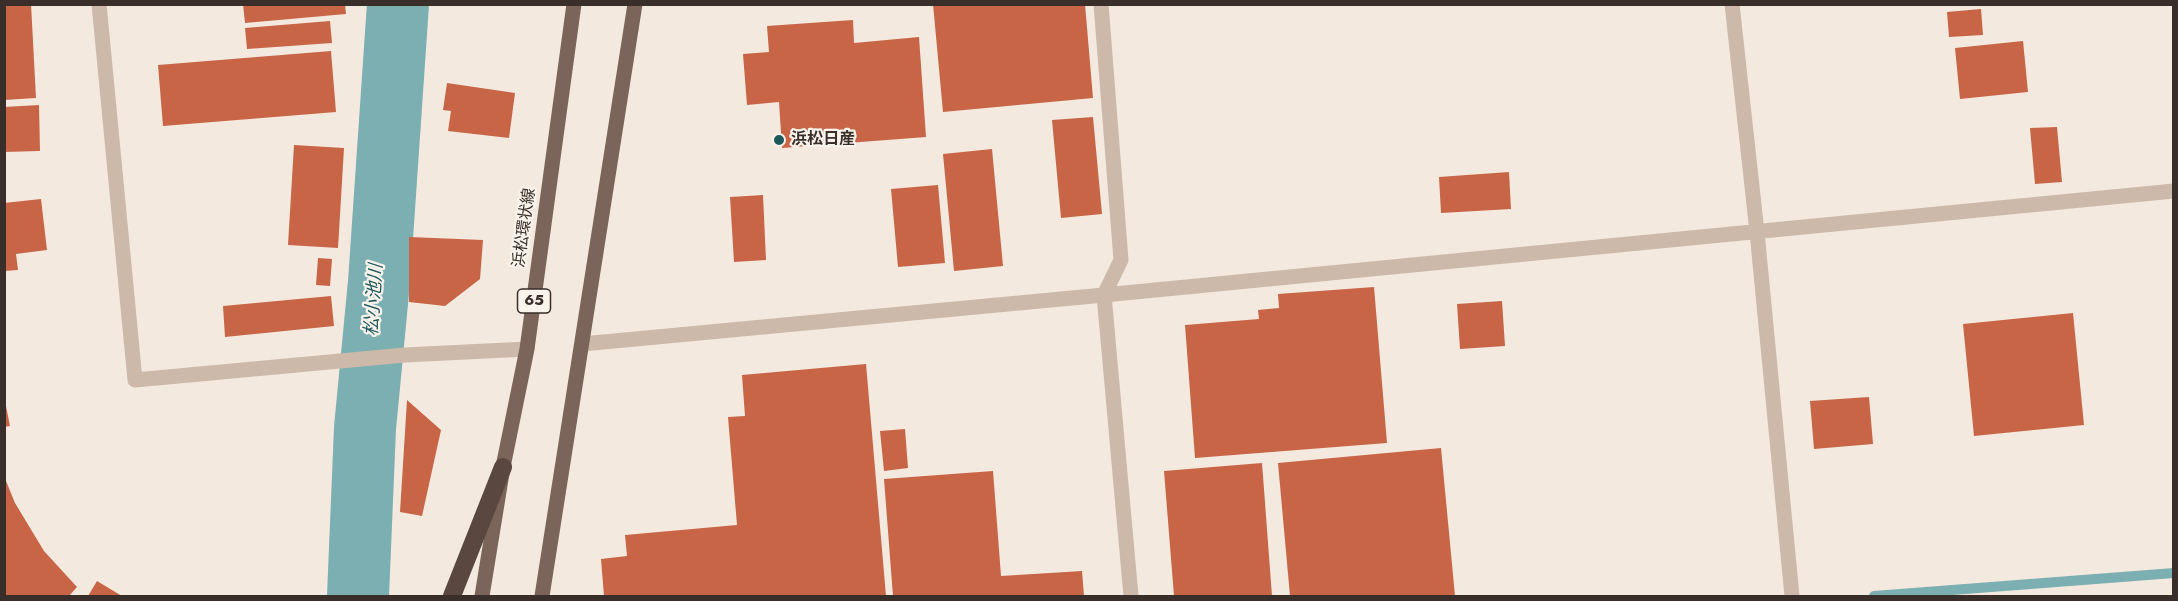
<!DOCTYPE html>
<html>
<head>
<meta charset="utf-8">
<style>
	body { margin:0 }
	#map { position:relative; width:2178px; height:601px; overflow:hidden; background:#f3e9de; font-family:Jost,sans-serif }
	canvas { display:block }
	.frame { position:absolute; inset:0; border:6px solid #392e29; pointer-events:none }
</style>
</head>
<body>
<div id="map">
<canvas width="2178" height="601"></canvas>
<div class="frame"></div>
</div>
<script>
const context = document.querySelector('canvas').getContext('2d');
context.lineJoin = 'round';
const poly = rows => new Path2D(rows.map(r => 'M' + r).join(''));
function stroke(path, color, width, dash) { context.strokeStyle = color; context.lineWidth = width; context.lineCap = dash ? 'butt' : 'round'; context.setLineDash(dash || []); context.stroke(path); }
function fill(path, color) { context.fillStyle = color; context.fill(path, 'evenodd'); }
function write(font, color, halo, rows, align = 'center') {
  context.font = font + ' Jost,"Noto Sans JP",sans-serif'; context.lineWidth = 4.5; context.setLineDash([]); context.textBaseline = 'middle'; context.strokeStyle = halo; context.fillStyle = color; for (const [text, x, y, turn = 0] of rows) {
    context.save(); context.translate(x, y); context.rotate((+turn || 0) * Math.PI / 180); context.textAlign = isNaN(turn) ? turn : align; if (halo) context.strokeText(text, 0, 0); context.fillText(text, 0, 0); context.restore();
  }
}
const stream = poly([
	[1874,596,2174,573]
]);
const river = poly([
	[358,596,365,428,379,282,398,4]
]);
const building = poly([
	[4,4,31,4,36,98,4,100],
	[243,4,345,4,346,14,245,23],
	[933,4,1085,4,1093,98,943,112],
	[1981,9,1983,35,1949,37,1947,12],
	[853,20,854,43,919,37,926,137,782,148,779,102,747,105,743,54,769,52,767,26],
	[330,21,332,43,247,49,245,28],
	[2023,41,2028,92,1960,99,1955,48],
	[331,51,336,112,163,126,158,65],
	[447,83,515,93,509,138,448,131,451,111,443,110],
	[39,105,40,151,4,152,4,107],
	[1093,117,1102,214,1061,218,1052,120],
	[2057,127,2062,182,2035,184,2030,128],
	[294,145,344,148,338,248,288,245],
	[992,149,1003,266,954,271,943,154],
	[1509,172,1511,209,1441,213,1439,177],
	[938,185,945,263,898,267,891,189],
	[763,195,766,260,734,262,730,197],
	[41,199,47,250,16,254,18,270,4,271,4,203],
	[409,237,483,240,480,279,445,306,409,302],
	[318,258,332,259,330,286,316,285],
	[1374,287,1387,443,1195,458,1185,325,1259,319,1258,310,1279,308,1278,294],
	[331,296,334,326,225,337,223,306],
	[1502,301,1505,346,1460,349,1457,304],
	[2073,313,2084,425,1974,436,1963,324],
	[866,364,886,596,604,596,601,559,627,556,625,535,737,525,728,417,745,416,742,375],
	[4,396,10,426,4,427],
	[1869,397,1873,444,1814,449,1810,401],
	[407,400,441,430,422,516,400,512],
	[905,429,908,468,884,471,880,431],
	[1441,448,1455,596,1290,596,1278,463],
	[1262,463,1272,596,1174,596,1164,471],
	[993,471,1001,576,1082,571,1084,596,893,596,884,479],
	[4,476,15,503,44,551,77,587,69,596,4,596],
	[97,581,122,596,88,596]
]);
const minor = poly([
	[1101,4,1121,260,1104,295,1131,596],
	[1732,4,1757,232,1792,596],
	[582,344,1104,295,2174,191]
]);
const tertiary = poly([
	[99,4,135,380,405,355,527,349]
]);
const primary = poly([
	[482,596,503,467,527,349,574,4],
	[542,596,635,4]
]);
const motorway = poly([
	[452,596,503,467]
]);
const markers = [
	[779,140,6,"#1d585b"]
];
const shields = [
	[534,301,33]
];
const shieldNames = [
	["65",534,301]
];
const poiNames = [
	["浜松日産",791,140]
];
const streetNames = [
	["浜松環状線",525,228,-82]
];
const waterNames = [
	["松小池川",375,300,-86]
];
stroke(stream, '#7cafb1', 10);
stroke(river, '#7cafb1', 62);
fill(building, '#c86547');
stroke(minor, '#ccb9a9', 15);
stroke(tertiary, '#ccb9a9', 15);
stroke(primary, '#7b655a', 15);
stroke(motorway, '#5a4840', 18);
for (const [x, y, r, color] of markers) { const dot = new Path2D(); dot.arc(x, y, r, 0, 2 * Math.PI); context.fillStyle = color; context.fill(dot); stroke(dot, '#faf3eb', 2); }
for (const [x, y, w] of shields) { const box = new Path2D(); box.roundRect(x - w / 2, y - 12, w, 24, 4.5); context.fillStyle = '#faf3eb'; context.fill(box); stroke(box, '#392e29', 1.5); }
write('bold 15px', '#392e29', null, shieldNames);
write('bold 16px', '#392e29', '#faf3eb', poiNames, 'left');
write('16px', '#392e29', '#faf3eb', streetNames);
write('italic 18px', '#1d585b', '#faf3eb', waterNames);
</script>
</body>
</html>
